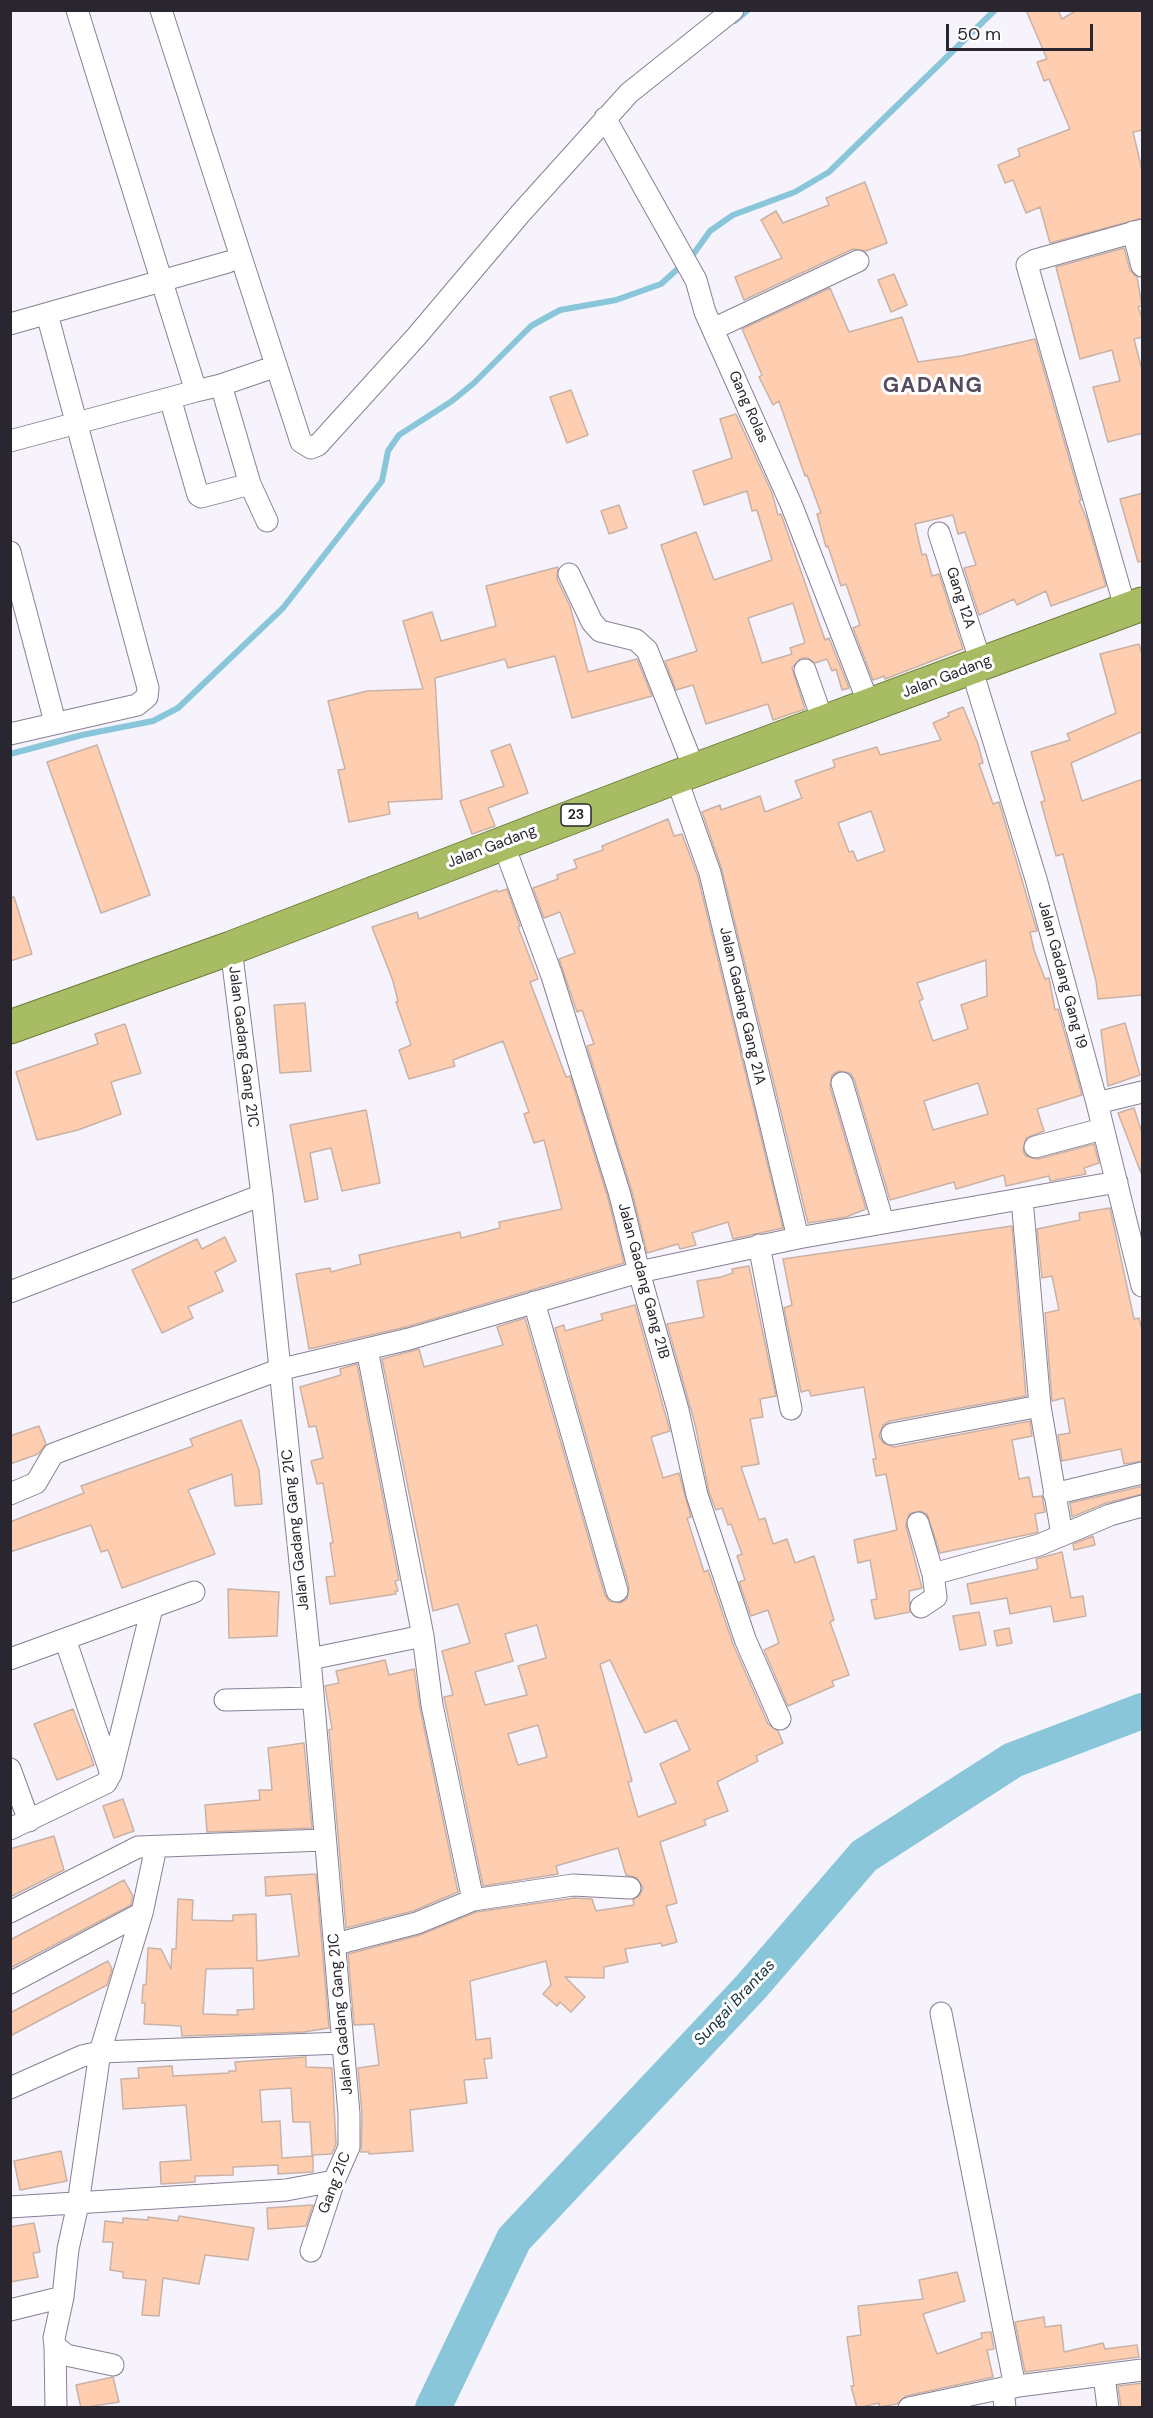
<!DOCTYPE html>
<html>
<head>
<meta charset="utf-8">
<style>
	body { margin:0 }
	#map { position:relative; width:1153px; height:2418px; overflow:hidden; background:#f6f3fd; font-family:"DM Sans",sans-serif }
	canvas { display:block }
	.frame { position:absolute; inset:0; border:12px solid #29262f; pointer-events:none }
	.scale { position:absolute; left:946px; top:24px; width:147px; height:27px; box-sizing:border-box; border:3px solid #29262f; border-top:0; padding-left:8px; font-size:18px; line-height:21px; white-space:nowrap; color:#29262f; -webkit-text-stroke:4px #fff; paint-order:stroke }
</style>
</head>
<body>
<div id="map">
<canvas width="1153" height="2418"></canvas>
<div class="frame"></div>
<div class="scale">50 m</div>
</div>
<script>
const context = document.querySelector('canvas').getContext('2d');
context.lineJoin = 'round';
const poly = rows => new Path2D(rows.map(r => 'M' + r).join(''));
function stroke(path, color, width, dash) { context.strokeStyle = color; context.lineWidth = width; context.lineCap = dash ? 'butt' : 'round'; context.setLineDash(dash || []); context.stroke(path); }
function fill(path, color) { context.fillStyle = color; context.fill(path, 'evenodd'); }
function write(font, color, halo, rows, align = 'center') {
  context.font = font + ' "DM Sans",sans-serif'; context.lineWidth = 6; context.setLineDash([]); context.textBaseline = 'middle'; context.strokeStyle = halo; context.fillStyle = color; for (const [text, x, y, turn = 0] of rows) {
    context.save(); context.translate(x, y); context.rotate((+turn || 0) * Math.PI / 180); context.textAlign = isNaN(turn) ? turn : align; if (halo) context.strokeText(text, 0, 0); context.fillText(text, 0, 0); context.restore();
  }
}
const stream = poly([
	[735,21,748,10],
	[10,754,82,735,153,721,178,708,283,608,382,481,388,451,399,435,452,401,474,383,531,326,560,310,616,300,661,284,692,256,710,231,733,215,795,192,829,172,995,10]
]);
const river = poly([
	[433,2408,514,2239,750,1988,864,1856,1013,1760,1142,1711]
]);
const building = poly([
	[1026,10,1058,10,1062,19,1077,10,1143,10,1143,130,1133,132,1143,174,1143,218,1050,243,1040,207,1026,213,1013,180,1005,183,998,165,1020,156,1018,149,1070,129,1049,79,1044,81,1037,62,1047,59,1026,10],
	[865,182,887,243,866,251,853,249,744,300,735,277,782,258,761,220,776,211,783,223,829,205,826,198,865,182],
	[1124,248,1130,270,1137,277,1142,306,1138,307,1143,320,1143,337,1134,339,1143,374,1143,433,1108,442,1093,387,1120,381,1112,350,1080,359,1056,267,1124,248],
	[894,274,907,305,891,312,878,280,894,274],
	[830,288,849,332,902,317,918,362,961,356,1035,339,1081,500,1079,501,1086,517,1106,586,1051,606,1046,591,1017,605,1014,599,979,615,964,568,976,565,965,532,958,534,953,515,915,524,922,555,926,554,932,576,939,574,963,649,885,679,884,676,873,680,853,628,860,625,846,584,841,586,828,546,826,547,817,514,821,513,807,475,805,476,779,401,773,405,759,377,762,375,742,329,830,288],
	[571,390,588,435,567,443,550,397,571,390],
	[736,414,772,493,778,515,781,514,825,640,829,638,849,688,842,690,836,669,832,671,827,659,815,663,808,658,801,658,792,668,805,709,773,720,768,704,706,724,693,685,676,690,665,661,697,651,661,545,696,532,714,580,772,560,757,510,752,511,747,491,704,505,693,471,732,458,720,419,736,414],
	[793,603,805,643,790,648,792,654,762,663,748,618,793,603],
	[1143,493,1143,561,1138,562,1120,499,1143,493],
	[619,505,627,528,609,534,601,511,619,505],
	[558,567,557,579,570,606,588,672,637,659,652,696,572,718,555,656,508,668,505,659,435,678,442,799,388,802,390,814,349,822,338,770,345,769,328,701,367,691,423,689,403,621,432,612,441,641,496,626,486,586,558,567],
	[1139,644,1143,657,1143,731,1071,763,1082,801,1143,779,1143,995,1098,999,1096,981,1063,854,1056,856,1041,802,1045,801,1031,752,1070,740,1067,734,1116,713,1100,654,1139,644],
	[963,707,978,744,983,763,979,764,993,804,999,802,1037,931,1030,932,1034,950,1045,979,1049,978,1055,1010,1058,1009,1082,1095,1037,1109,1044,1131,1026,1138,1023,1151,1026,1156,1038,1159,1094,1144,1099,1163,1084,1168,1086,1174,1050,1181,1049,1176,1006,1186,1004,1175,956,1189,954,1182,890,1200,854,1079,850,1073,839,1071,832,1075,830,1087,866,1209,846,1217,808,1223,722,870,702,812,720,805,721,810,760,796,765,812,802,798,795,781,835,767,833,760,877,747,880,755,941,740,933,723,949,716,948,713,963,707],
	[871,811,885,851,857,861,853,851,849,852,838,823,871,811],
	[986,960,987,996,961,1005,968,1029,933,1041,919,1001,923,999,917,983,986,960],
	[978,1083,988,1114,933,1130,924,1101,978,1083],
	[510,744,528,793,488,808,495,826,472,834,460,801,504,786,491,751,510,744],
	[97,745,150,895,101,913,47,762,97,745],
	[668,819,674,836,682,834,698,877,783,1228,733,1239,728,1222,692,1233,696,1245,680,1249,678,1244,647,1253,632,1192,587,1046,594,1044,582,1010,577,1012,559,959,575,953,560,912,544,918,533,888,558,879,557,875,577,868,574,860,603,850,602,846,668,819],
	[507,889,520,926,518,927,538,979,530,982,566,1077,570,1076,608,1198,624,1263,406,1327,309,1349,296,1274,330,1268,331,1272,361,1264,359,1255,460,1232,461,1238,500,1228,499,1222,562,1209,544,1140,534,1143,524,1114,529,1112,503,1041,453,1060,455,1066,409,1079,399,1050,411,1045,396,1002,398,1001,393,981,372,927,417,912,419,919,497,890,498,892,507,889],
	[14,897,32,954,10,961,10,898,14,897],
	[305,1003,311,1071,280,1073,274,1005,305,1003],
	[1125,1023,1140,1075,1108,1086,1101,1030,1125,1023],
	[125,1024,141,1073,111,1082,121,1114,78,1130,37,1140,16,1072,98,1044,95,1034,125,1024],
	[1134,1108,1143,1136,1141,1173,1118,1113,1134,1108],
	[366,1110,380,1183,342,1191,331,1148,310,1153,318,1199,305,1202,290,1125,366,1110],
	[1110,1208,1134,1319,1139,1318,1143,1334,1143,1461,1124,1464,1121,1449,1062,1461,1058,1435,1070,1433,1064,1398,1052,1401,1045,1313,1059,1310,1052,1276,1042,1278,1037,1229,1080,1220,1079,1213,1110,1208],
	[1012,1226,1026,1396,890,1421,883,1425,879,1436,883,1443,894,1447,1030,1421,1032,1436,1012,1440,1019,1479,1029,1477,1033,1497,1042,1496,1045,1512,1035,1514,1038,1532,1035,1533,940,1553,927,1514,920,1511,909,1514,906,1526,922,1588,909,1591,910,1612,875,1619,871,1600,877,1599,870,1560,858,1563,854,1540,897,1530,886,1474,876,1476,873,1459,876,1459,864,1387,811,1396,809,1390,801,1392,784,1308,792,1305,783,1259,1012,1226],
	[225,1237,236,1261,215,1272,223,1291,188,1307,193,1318,162,1333,132,1270,197,1239,202,1249,225,1237],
	[749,1266,776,1396,760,1399,763,1417,750,1419,759,1464,741,1467,759,1520,765,1518,773,1544,787,1539,795,1563,814,1556,834,1620,830,1622,849,1675,832,1681,834,1686,788,1706,764,1650,779,1643,768,1610,751,1616,739,1582,745,1580,737,1556,742,1554,731,1524,728,1525,722,1508,716,1510,709,1492,695,1424,667,1324,704,1317,697,1281,721,1277,733,1273,732,1269,749,1266],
	[635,1305,670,1431,651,1437,663,1478,679,1473,691,1517,687,1518,704,1572,708,1570,733,1644,768,1724,778,1731,783,1743,756,1756,758,1761,717,1782,728,1811,704,1820,706,1825,660,1842,677,1903,666,1906,677,1942,662,1946,661,1943,625,1949,628,1962,604,1967,604,1978,565,1977,585,1997,571,2012,560,2002,557,2006,543,1994,551,1985,546,1961,470,1981,476,2040,490,2038,492,2058,484,2059,487,2078,464,2080,467,2103,410,2110,413,2151,369,2154,369,2152,361,2152,362,2114,358,2068,379,2065,374,2024,354,2025,348,1954,420,1935,476,1912,574,1898,592,1899,596,1911,634,1905,633,1900,640,1895,643,1888,637,1878,626,1875,618,1848,556,1866,558,1874,483,1886,444,1697,453,1695,442,1651,470,1643,458,1604,433,1611,382,1359,419,1349,424,1367,503,1345,497,1327,525,1318,605,1595,609,1601,620,1603,627,1599,629,1587,555,1328,564,1325,565,1331,603,1320,601,1314,635,1305],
	[537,1625,546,1658,518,1666,527,1695,485,1705,475,1672,513,1661,505,1634,537,1625],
	[610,1660,645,1733,676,1720,690,1750,660,1764,676,1803,638,1817,628,1782,632,1781,600,1664,610,1660],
	[538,1725,547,1757,518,1765,508,1734,538,1725],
	[357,1364,399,1580,395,1581,398,1591,395,1591,396,1594,330,1604,326,1577,335,1576,330,1543,333,1543,323,1483,317,1484,311,1461,323,1458,316,1426,309,1427,300,1387,341,1375,340,1369,357,1364],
	[241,1420,259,1470,262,1504,235,1506,232,1474,188,1490,215,1554,122,1588,108,1550,101,1552,91,1525,10,1552,10,1522,84,1493,81,1486,193,1446,190,1439,241,1420],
	[39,1426,46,1444,38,1454,10,1464,10,1436,39,1426],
	[1143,1486,1143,1494,1106,1503,1072,1517,1070,1503,1143,1486],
	[1093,1536,1095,1545,1074,1550,1073,1544,1093,1536],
	[1062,1552,1071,1598,1083,1596,1086,1616,1054,1622,1051,1606,1010,1614,1007,1598,971,1604,967,1584,1038,1569,1036,1559,1062,1552],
	[228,1589,279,1592,277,1636,229,1638,228,1589],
	[979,1612,986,1645,960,1650,953,1616,979,1612],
	[1009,1628,1012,1643,997,1646,994,1631,1009,1628],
	[385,1660,389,1675,414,1669,420,1708,458,1892,413,1911,346,1928,329,1730,332,1729,325,1686,339,1683,336,1671,385,1660],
	[73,1709,94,1765,57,1780,34,1724,73,1709],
	[304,1743,312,1828,207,1832,205,1805,260,1800,259,1790,272,1790,268,1748,304,1743],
	[123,1799,134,1831,114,1838,103,1806,123,1799],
	[54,1836,64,1870,10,1897,10,1849,54,1836],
	[316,1874,329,2028,304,2032,182,2036,181,2026,144,2024,145,2003,142,2003,143,1985,146,1985,148,1948,161,1949,171,1969,172,1949,176,1949,178,1899,193,1900,192,1920,233,1921,233,1915,256,1914,257,1961,299,1956,291,1894,266,1896,265,1877,316,1874],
	[253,1968,254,2009,237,2010,238,2015,203,2014,206,1969,253,1968],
	[124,1880,133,1896,131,1905,10,1968,10,1940,124,1880],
	[108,1961,112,1969,107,1985,10,2036,10,2013,108,1961],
	[306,2057,306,2067,332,2068,336,2144,332,2154,312,2155,310,2122,293,2122,291,2088,260,2090,262,2122,280,2121,282,2158,313,2156,313,2172,278,2174,278,2165,233,2167,233,2175,195,2176,195,2182,161,2184,160,2162,191,2160,186,2105,123,2109,121,2079,139,2078,138,2068,172,2066,173,2076,229,2073,229,2071,236,2071,235,2062,306,2057],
	[61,2151,67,2181,20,2190,14,2161,61,2151],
	[313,2205,306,2226,268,2229,267,2208,313,2205],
	[179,2216,254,2228,248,2260,205,2255,199,2284,163,2278,159,2316,142,2315,146,2280,123,2278,123,2272,110,2270,113,2242,103,2242,105,2221,123,2223,123,2218,148,2220,148,2217,178,2221,179,2216],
	[34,2223,40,2252,33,2253,38,2277,10,2282,10,2227,34,2223],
	[957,2272,965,2301,923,2314,937,2354,982,2338,981,2333,991,2332,994,2349,987,2350,993,2377,906,2396,897,2404,879,2407,879,2403,857,2408,851,2386,854,2386,847,2337,861,2335,858,2306,923,2299,919,2280,957,2272],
	[1044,2317,1045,2327,1061,2325,1064,2352,1103,2343,1105,2349,1137,2345,1139,2357,1025,2372,1015,2322,1044,2317],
	[113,2377,119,2402,81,2408,76,2385,113,2377],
	[1143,2383,1143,2408,1121,2408,1118,2386,1143,2383]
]);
const minor = poly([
	[77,10,196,391,221,385,250,484,267,521],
	[161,10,301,442,311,448,318,445,416,337,520,214,629,93,733,10],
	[605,118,696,280,705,312,791,504,870,707],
	[1133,232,1142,266],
	[10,324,228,262],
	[713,329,858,261],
	[221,385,265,370],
	[170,398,198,495,201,497,250,484],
	[10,441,196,391],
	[939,533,981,663],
	[10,552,55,722],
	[569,574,592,622,600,631,636,640,647,650,695,771],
	[1126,611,1027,265,1035,260,1142,230],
	[971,667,1036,879,1097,1103,1142,1286],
	[805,670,824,724],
	[10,734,137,705,147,697,148,688,47,314],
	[676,777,710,873,798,1238],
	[503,843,552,976,620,1195,639,1272,678,1410,697,1495,745,1639,780,1719],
	[231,948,262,1195,310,1659,349,2114,349,2147,334,2181,311,2251],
	[842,1083,883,1222],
	[1097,1103,1142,1092],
	[1035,1147,1102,1129],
	[1022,1199,1040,1406,1062,1535],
	[759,1245,791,1409],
	[10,1292,262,1195],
	[534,1302,617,1591],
	[367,1349,423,1636,432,1705,473,1900],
	[892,1434,1040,1406],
	[10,1494,36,1483,53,1454,278,1370,409,1339,639,1272,798,1238,1117,1182],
	[1054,1494,1142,1473],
	[918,1523,933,1574],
	[921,1607,936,1597,933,1574,1039,1545,1110,1515,1142,1506],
	[65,1639,111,1774],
	[10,1659,194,1592],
	[310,1659,423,1636],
	[225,1700,312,1698],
	[10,1769,29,1821],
	[10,1829,106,1783,111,1774,152,1608],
	[10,1912,138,1847,324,1840],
	[336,1944,417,1923,473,1900,573,1885,630,1888],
	[10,1983,142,1913,156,1847],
	[941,2013,1015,2387],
	[10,2088,82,2056,100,2052,142,1913],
	[10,2207,286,2190,334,2181],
	[10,2310,63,2297],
	[55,2346,56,2408],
	[113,2365,66,2355,55,2346,54,2338,63,2297,68,2249,78,2204,100,2052,343,2043],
	[1104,2375,1108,2408],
	[1003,2388,1005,2408],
	[909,2408,1003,2388,1142,2370]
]);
const trunk = poly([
	[10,1027,231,948,676,777,1142,604]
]);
const shields = [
	[576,815,30]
];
const shieldNames = [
	["23",576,815]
];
const streetNames = [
	["Gang Rolas",748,407,66],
	["Gang 12A",960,598,72],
	["Jalan Gadang",947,677,-21],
	["Jalan Gadang",492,847,-21],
	["Jalan Gadang Gang 19",1062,975,75],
	["Jalan Gadang Gang 21A",742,1006,77],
	["Jalan Gadang Gang 21C",243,1047,83],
	["Jalan Gadang Gang 21B",643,1281,75],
	["Jalan Gadang Gang 21C",296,1530,-96],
	["Jalan Gadang Gang 21C",341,2014,-95],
	["Gang 21C",335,2183,-69]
];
const waterNames = [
	["Sungai Brantas",735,2003,-47]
];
const districtNames = [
	["GADANG",933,386]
];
stroke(stream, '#89c6da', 6);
stroke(river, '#89c6da', 36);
fill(building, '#ffcdb0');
stroke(building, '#c9b2a5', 1.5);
stroke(minor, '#888095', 23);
stroke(trunk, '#6d7c37', 35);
stroke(minor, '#fff', 21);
stroke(trunk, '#a7bc63', 33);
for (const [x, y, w] of shields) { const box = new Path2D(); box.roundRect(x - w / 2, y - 11, w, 22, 4.5); context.fillStyle = '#fff'; context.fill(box); stroke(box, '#29262f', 1.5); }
write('bold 14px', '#29262f', null, shieldNames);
write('15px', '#29262f', '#fff', streetNames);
write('italic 16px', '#15333c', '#fff', waterNames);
context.letterSpacing = '1.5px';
write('bold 21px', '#534c5f', '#fff', districtNames);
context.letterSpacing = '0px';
</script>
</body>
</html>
